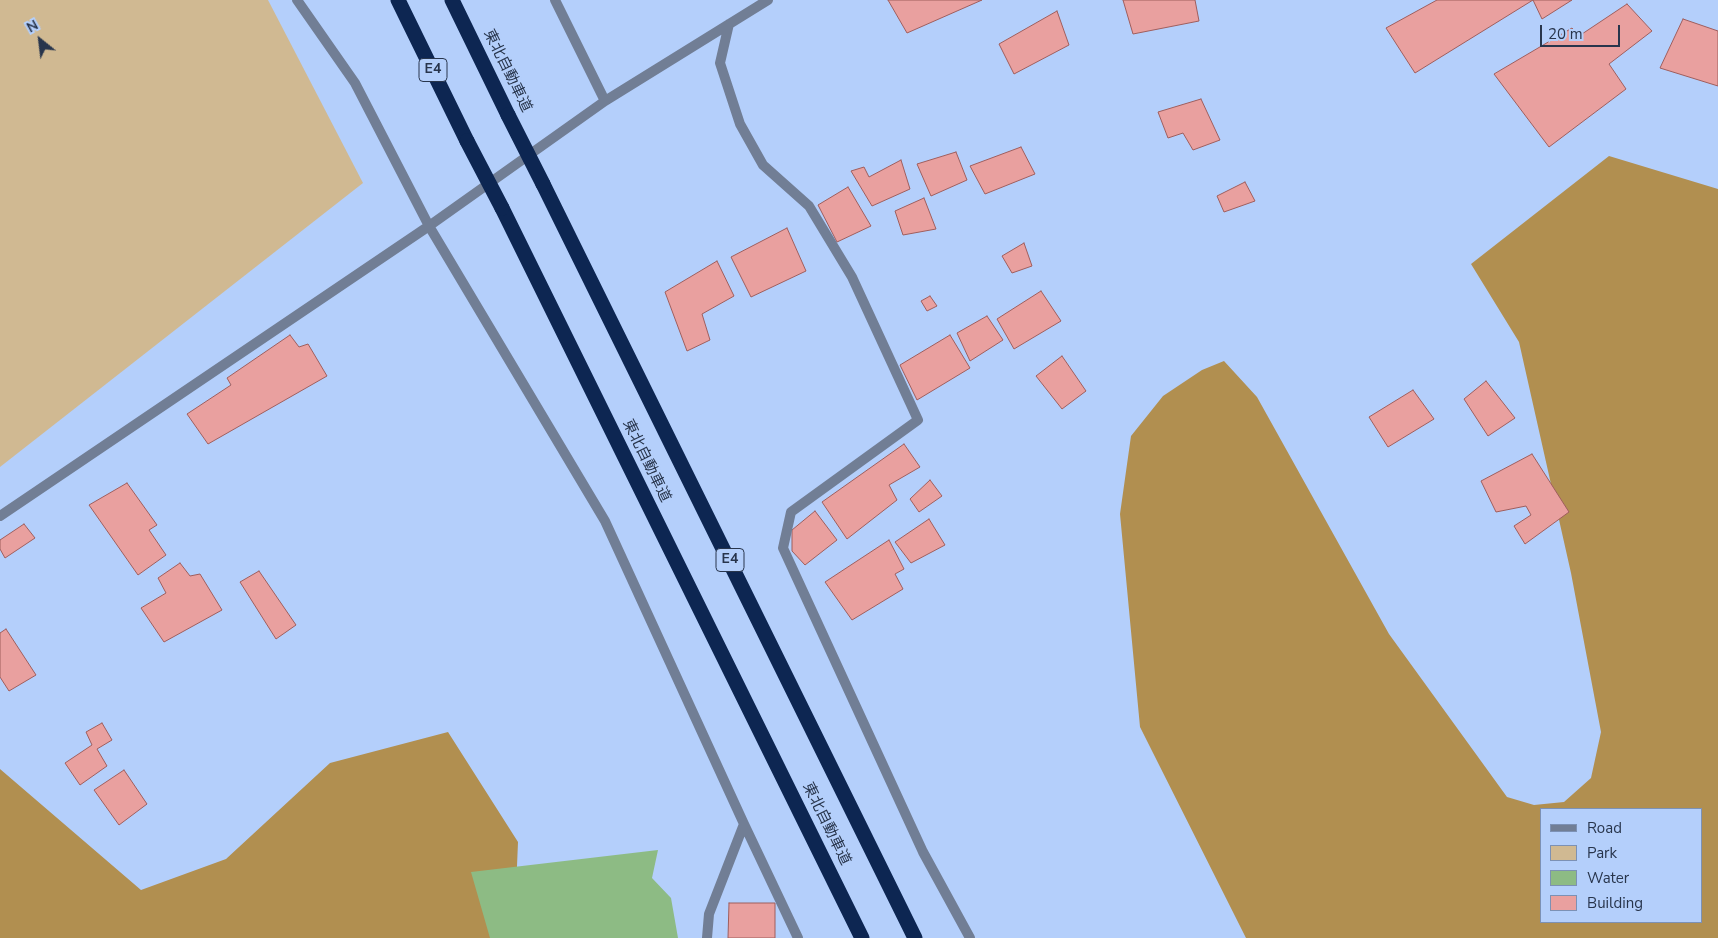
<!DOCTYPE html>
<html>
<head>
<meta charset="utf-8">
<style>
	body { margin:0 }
	#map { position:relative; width:1718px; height:938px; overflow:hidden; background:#b4cffb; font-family:"Nunito Sans",sans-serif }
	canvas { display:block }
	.legend { position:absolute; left:1540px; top:808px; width:162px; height:115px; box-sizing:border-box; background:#b4cffb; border:1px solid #7c91b5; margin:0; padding:6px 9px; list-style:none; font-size:15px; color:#28354c }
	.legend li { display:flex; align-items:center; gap:10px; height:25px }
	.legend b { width:25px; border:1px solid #7c91b5 }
	.north { position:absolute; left:15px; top:15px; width:50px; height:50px; -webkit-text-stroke:4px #b4cffb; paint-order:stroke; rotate:331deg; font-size:14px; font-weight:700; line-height:20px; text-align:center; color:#28354c }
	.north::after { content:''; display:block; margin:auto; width:18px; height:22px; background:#28354c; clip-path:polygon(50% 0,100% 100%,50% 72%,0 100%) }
	.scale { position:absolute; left:1540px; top:25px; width:80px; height:22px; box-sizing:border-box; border:2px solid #28354c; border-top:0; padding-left:6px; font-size:15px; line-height:18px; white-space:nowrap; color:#28354c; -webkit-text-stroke:4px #b4cffb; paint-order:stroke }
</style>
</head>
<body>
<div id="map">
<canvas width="1718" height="938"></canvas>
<ul class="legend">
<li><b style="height:6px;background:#717e95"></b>Road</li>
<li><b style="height:14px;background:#d0b992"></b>Park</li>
<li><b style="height:14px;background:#8dbb84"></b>Water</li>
<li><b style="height:14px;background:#e9a09f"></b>Building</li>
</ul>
<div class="north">N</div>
<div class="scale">20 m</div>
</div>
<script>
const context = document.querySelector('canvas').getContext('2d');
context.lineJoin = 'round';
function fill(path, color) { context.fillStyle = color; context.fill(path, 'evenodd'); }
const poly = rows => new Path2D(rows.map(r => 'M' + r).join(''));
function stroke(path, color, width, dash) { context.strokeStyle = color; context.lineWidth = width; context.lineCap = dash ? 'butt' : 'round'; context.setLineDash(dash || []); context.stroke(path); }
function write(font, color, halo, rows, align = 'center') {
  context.font = font + ' "Nunito Sans","Noto Sans JP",sans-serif'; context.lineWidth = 4.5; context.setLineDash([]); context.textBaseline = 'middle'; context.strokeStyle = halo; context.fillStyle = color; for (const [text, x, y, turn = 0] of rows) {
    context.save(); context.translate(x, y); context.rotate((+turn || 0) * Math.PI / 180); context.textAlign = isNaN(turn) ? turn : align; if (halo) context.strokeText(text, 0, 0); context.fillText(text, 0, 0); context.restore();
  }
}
const green = poly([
	[0,0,268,0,363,183,0,467]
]);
const forest = poly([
	[1609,156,1718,189,1718,938,1246,938,1140,727,1120,514,1131,436,1163,396,1202,370,1224,361,1257,397,1389,634,1507,797,1534,805,1564,802,1591,778,1601,732,1571,573,1519,342,1471,264],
	[1542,809,1702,809,1702,922,1542,922],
	[448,732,518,842,514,938,0,938,0,769,141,890,226,859,330,763]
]);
const water = poly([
	[658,850,652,878,671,898,678,938,490,938,471,872]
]);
const building = poly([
	[888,0,982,0,907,33,888,0],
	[1123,0,1195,0,1199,21,1133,34,1123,0],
	[1437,0,1572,0,1542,19,1533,0,1415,73,1386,28,1437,0],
	[1627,4,1652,31,1609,64,1626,89,1549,147,1494,74,1572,28,1579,36,1627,4],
	[1057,11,1069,45,1014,74,999,44,1057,11],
	[1683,19,1718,31,1718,86,1660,68,1683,19],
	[1201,99,1220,140,1193,150,1183,133,1168,138,1158,112,1201,99],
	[1021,147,1035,174,985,194,970,166,1021,147],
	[956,152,967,180,931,196,917,164,956,152],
	[901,160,910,189,872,206,851,171,864,167,869,177,901,160],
	[1245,182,1255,201,1224,212,1217,196,1245,182],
	[848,187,871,226,837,242,818,205,848,187],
	[924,198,936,229,903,235,895,211,924,198],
	[787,228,806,271,751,297,731,257,787,228],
	[1024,243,1032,266,1012,273,1002,256,1024,243],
	[717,261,734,296,702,314,710,340,687,351,665,292,717,261],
	[1041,291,1061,321,1014,349,997,319,1041,291],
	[930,296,937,306,927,311,921,301,930,296],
	[987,316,1003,340,970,361,957,333,987,316],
	[290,335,299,347,308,344,327,376,208,444,187,414,231,385,227,378,290,335],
	[950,335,970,368,917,400,900,365,950,335],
	[1062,356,1086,391,1062,409,1036,376,1062,356],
	[1486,381,1515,418,1488,436,1464,399,1486,381],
	[1413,390,1434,419,1388,447,1369,417,1413,390],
	[904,444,920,467,889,485,897,500,847,539,822,502,904,444],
	[1532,454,1569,512,1525,544,1514,526,1531,515,1526,506,1496,512,1481,481,1532,454],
	[930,480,942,496,919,512,910,499,930,480],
	[127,483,157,525,149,530,166,555,138,575,89,505,127,483],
	[815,511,837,540,805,565,792,551,792,530,815,511],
	[929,519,945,545,911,563,895,542,929,519],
	[24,524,35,538,5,558,0,549,0,540,24,524],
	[889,540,904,569,895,574,903,589,852,620,825,582,889,540],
	[180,563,190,576,200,574,222,610,164,642,141,608,166,593,158,578,180,563],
	[259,571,296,625,276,639,240,582,259,571],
	[6,629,36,675,9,691,0,677,0,633,6,629],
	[102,723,112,740,97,749,107,766,80,785,65,763,92,745,86,732,102,723],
	[124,770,147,804,119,825,94,790,124,770],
	[729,903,775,903,775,938,728,938,729,903]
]);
const minor = poly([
	[297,0,355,83,429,226,605,521,744,824,798,938],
	[555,0,605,101],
	[729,24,720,63,740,124,763,165,809,206,852,277,918,420,791,512,783,548,923,852,970,938],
	[0,516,429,226,605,101,768,0],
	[707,938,709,914,744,824]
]);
const motorway = poly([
	[398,0,467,141],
	[452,0,508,115],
	[543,184,915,938],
	[502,208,862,938]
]);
const motorwayBridge = poly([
	[508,115,543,184],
	[467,141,502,208]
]);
const shields = [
	[433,70,28],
	[730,560,28]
];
const shieldNames = [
	["E4",433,70],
	["E4",730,560]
];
const streetNames = [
	["東北自動車道",507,71,64],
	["東北自動車道",646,461,64],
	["東北自動車道",826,824,64]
];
fill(green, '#d0b992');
fill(forest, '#b18f50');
fill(water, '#8dbb84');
fill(building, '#e9a09f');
stroke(building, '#9f5e5d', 1);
stroke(minor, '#717e95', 10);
stroke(motorway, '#0d2652', 15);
stroke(motorwayBridge, '#0d2652', 15);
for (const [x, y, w] of shields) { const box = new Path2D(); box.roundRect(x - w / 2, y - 11.5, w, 23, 4); context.fillStyle = '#b4cffb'; context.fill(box); stroke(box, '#28354c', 1); }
write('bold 14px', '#28354c', null, shieldNames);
write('15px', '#28354c', '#b4cffb', streetNames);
</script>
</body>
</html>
